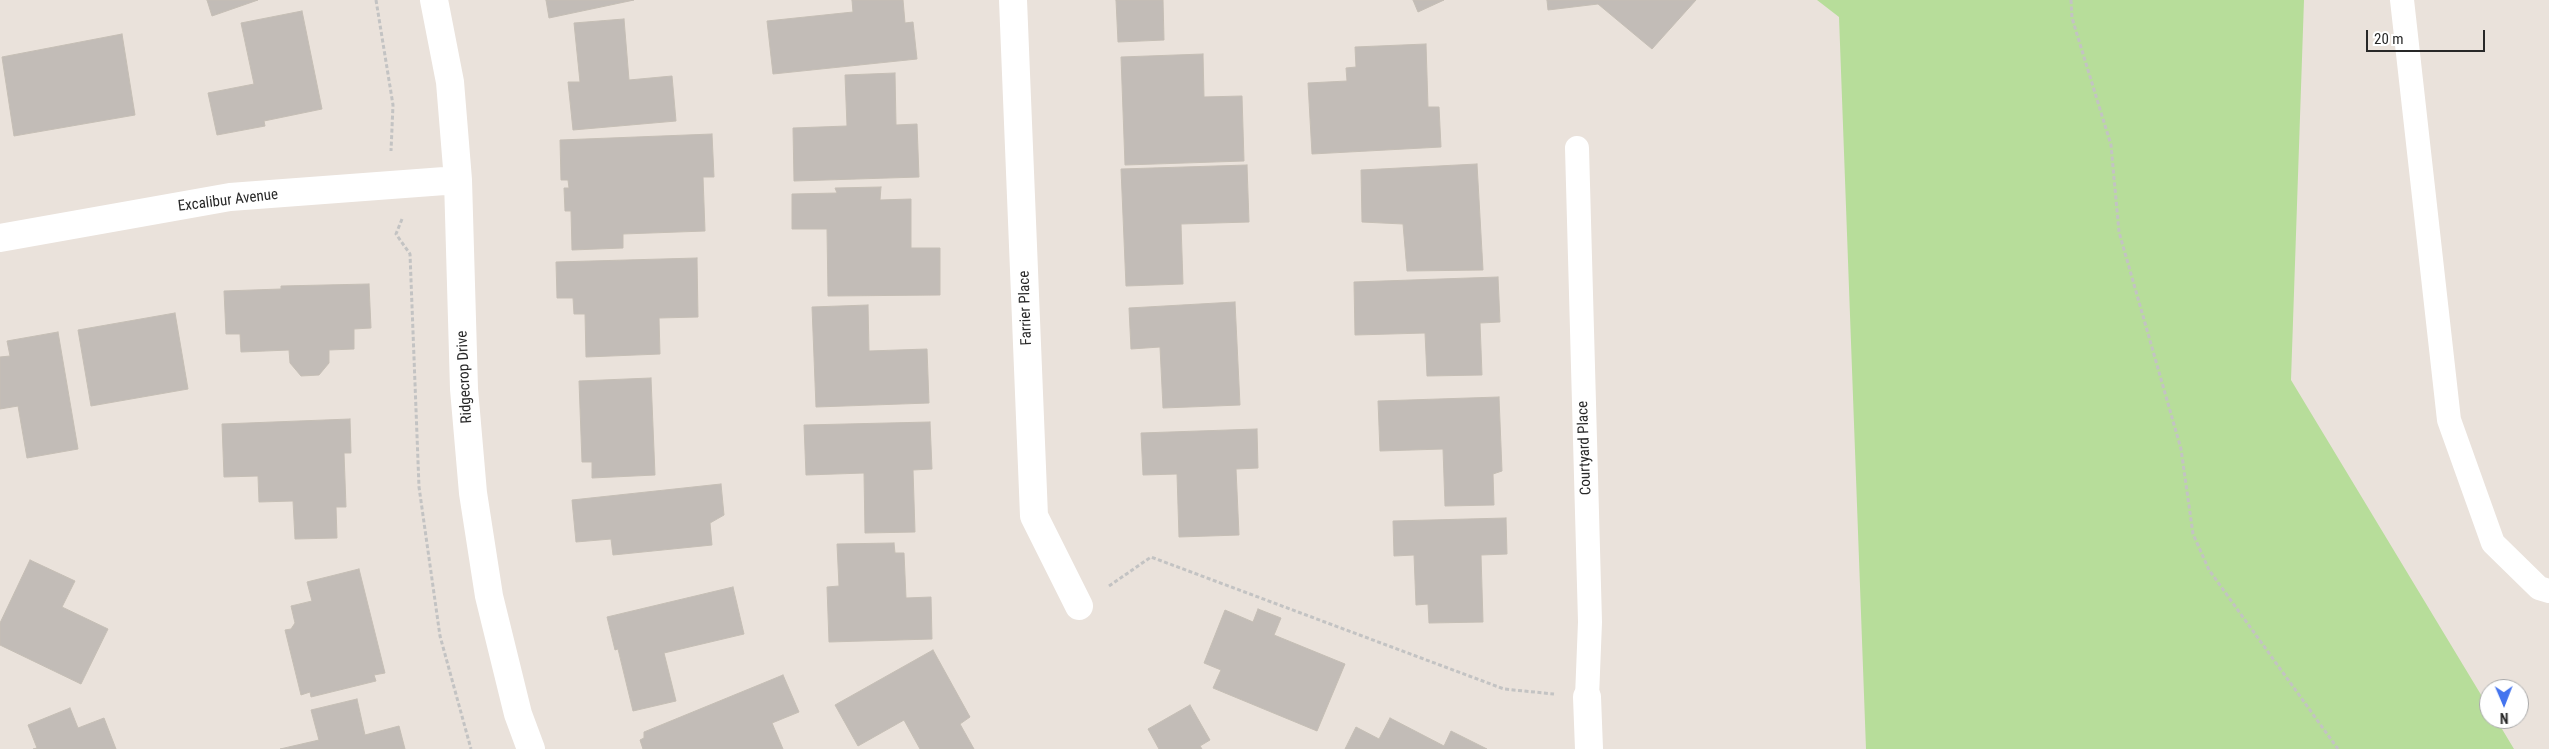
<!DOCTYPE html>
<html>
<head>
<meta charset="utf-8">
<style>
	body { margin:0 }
	#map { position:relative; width:2549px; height:749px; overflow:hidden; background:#eae2db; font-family:"Roboto Condensed",sans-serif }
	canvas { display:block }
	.north { position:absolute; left:2479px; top:679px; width:50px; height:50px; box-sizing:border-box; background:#fff; border:1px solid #a9a9a9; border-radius:50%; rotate:179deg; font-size:14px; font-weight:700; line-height:20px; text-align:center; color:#282828 }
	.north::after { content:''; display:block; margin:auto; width:18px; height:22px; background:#4474ee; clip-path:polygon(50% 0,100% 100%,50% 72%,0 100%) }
	.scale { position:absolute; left:2366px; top:30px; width:119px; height:22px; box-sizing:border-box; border:2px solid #282828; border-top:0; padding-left:6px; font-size:15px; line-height:18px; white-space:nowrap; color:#282828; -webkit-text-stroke:4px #fff; paint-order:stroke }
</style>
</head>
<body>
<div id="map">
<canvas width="2549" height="749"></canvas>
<div class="north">N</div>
<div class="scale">20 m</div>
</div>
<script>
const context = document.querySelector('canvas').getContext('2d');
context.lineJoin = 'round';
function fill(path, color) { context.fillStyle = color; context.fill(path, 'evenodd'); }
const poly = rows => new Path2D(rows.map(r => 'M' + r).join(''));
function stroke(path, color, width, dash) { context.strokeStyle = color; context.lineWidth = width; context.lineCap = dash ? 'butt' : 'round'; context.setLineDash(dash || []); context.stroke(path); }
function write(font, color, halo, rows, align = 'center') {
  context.font = font + ' "Roboto Condensed",sans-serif'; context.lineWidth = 5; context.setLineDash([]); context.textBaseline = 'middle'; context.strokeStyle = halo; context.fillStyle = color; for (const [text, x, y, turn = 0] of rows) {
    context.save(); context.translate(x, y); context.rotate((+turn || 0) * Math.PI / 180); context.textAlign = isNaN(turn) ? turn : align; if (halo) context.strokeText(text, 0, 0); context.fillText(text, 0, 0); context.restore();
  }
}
const green = poly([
	[1817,0,2304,0,2291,380,2489,708,2489,719,2496,719,2514,749,1866,749,1839,17]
]);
const building = poly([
	[207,0,258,0,212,16,207,0],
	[546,0,634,0,549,18,546,0],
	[852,0,903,0,905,23,913,22,917,59,773,74,767,21,853,12,852,0],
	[1116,0,1163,0,1164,40,1118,42,1116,0],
	[1413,0,1444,0,1418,12,1413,0],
	[1547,0,1696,0,1652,49,1598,4,1548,10,1547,0],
	[302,11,322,109,264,121,265,126,217,135,208,93,254,84,241,23,302,11],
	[624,19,629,80,672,76,676,121,573,130,568,82,580,82,574,23,624,19],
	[122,34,135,115,14,136,2,57,122,34],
	[1426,44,1428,107,1439,107,1441,147,1312,154,1308,83,1347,81,1346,68,1356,67,1355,47,1426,44],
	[1203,54,1204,97,1242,96,1244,161,1125,165,1121,57,1203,54],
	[895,73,896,125,917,124,919,177,794,181,793,128,847,126,845,75,895,73],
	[712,134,714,177,703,177,705,231,623,234,623,248,572,250,571,211,565,211,564,188,569,188,568,180,561,180,560,140,712,134],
	[1477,164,1483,270,1407,271,1403,224,1362,222,1361,170,1477,164],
	[1247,165,1249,222,1181,224,1183,284,1126,286,1121,169,1247,165],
	[881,187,880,200,911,199,911,248,940,248,940,295,828,296,827,229,792,229,792,194,837,193,835,188,881,187],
	[697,258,698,317,659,318,660,354,586,357,585,314,574,314,573,298,557,298,556,262,697,258],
	[1498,277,1500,322,1480,323,1482,375,1427,376,1425,333,1355,335,1354,282,1498,277],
	[369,284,371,328,354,329,354,349,329,350,329,363,319,375,301,376,290,363,289,350,241,352,240,334,226,334,224,291,281,289,281,286,369,284],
	[1235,302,1240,405,1163,408,1160,347,1131,349,1129,308,1235,302],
	[868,305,869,351,927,349,929,403,816,407,812,307,868,305],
	[175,313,188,389,91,406,78,330,175,313],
	[58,332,78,449,27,458,18,406,0,409,0,357,10,356,7,341,58,332],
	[651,378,655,475,592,478,592,462,582,462,579,381,651,378],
	[1499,397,1502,471,1493,474,1494,505,1445,506,1443,449,1380,451,1378,401,1499,397],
	[350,419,351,453,344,453,346,507,336,507,337,538,295,539,293,501,259,502,258,476,224,477,222,424,350,419],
	[930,422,932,469,913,470,915,532,865,533,864,473,806,475,804,425,930,422],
	[1257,429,1258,468,1236,469,1239,535,1179,537,1177,474,1143,475,1141,433,1257,429],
	[721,484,724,515,710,523,712,545,613,555,611,539,576,542,572,500,721,484],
	[1506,518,1507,554,1481,555,1483,622,1429,623,1428,604,1416,605,1414,555,1394,556,1393,521,1506,518],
	[894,543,895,553,904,553,906,598,931,597,932,639,829,642,827,587,839,586,837,544,894,543],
	[30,560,75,581,62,607,108,629,81,684,0,645,0,623,30,560],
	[359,569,385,673,374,675,376,681,311,697,310,692,301,695,285,630,291,629,295,623,291,606,312,601,307,582,359,569],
	[733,587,744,634,664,653,676,701,633,711,618,649,615,650,607,617,733,587],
	[1258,609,1281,618,1274,635,1345,664,1317,731,1213,688,1221,670,1204,663,1225,610,1253,622,1258,609],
	[933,650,970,717,960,724,974,749,920,749,904,720,858,746,835,705,933,650],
	[783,675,799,712,772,723,783,749,643,749,640,740,644,738,644,732,783,675],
	[357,699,365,735,399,726,405,749,280,749,319,740,311,710,357,699],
	[1190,705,1210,740,1200,746,1202,749,1159,749,1148,729,1190,705],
	[70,708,78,728,104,718,116,749,33,749,37,748,28,725,70,708],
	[1390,718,1444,746,1451,731,1487,749,1345,749,1356,727,1379,739,1390,718]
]);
const path = poly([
	[376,0,393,105,391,151],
	[2071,0,2072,18,2111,145,2119,232,2181,449,2193,534,2209,570,2338,749],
	[402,219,396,234,410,254,419,487,440,636,471,749],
	[1109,586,1151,557,1504,689,1554,694]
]);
const lane = poly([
	[2402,0,2449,420,2493,543,2539,588,2549,591],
	[1577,148,1590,622,1587,697]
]);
const street = poly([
	[434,0,450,82,458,180,464,389,473,493,489,596,518,714,531,749],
	[1013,0,1034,516,1079,606],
	[0,238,230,197,458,180],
	[1587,697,1589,749]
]);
const streetNames = [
	["Excalibur Avenue",228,201,-7],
	["Farrier Place",1026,308,-92],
	["Ridgecrop Drive",465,377,-93],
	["Courtyard Place",1585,448,-92]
];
fill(green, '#b7dd9a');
fill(building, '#c2bcb7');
stroke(building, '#c5beb5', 1);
stroke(path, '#c3c3c3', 3, [4, 2.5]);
stroke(lane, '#fff', 24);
stroke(street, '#fff', 28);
write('15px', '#282828', '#fff', streetNames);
</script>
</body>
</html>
